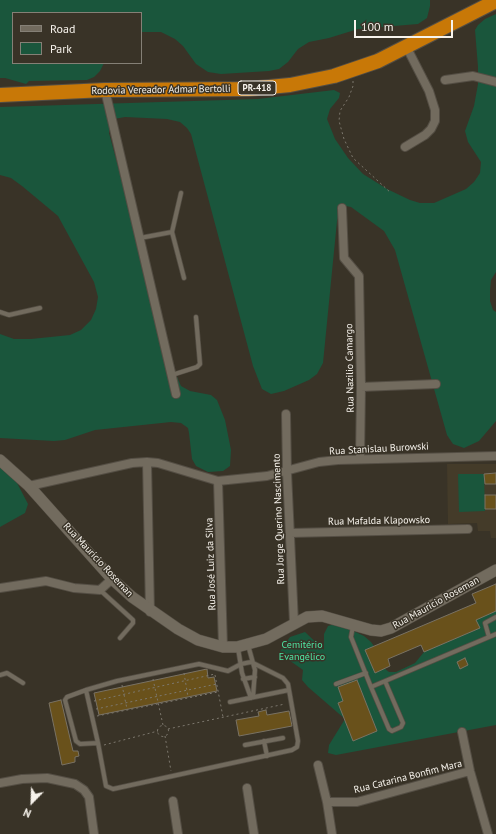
<!DOCTYPE html>
<html>
<head>
<meta charset="utf-8">
<style>
	body { margin:0 }
	#map { position:relative; width:496px; height:834px; overflow:hidden; background:#393327; font-family:"PT Sans",sans-serif }
	canvas { display:block }
	.legend { position:absolute; left:12px; top:12px; width:130px; height:52px; box-sizing:border-box; background:#393327; border:1px solid #858076; margin:0; padding:5px 7px; list-style:none; font-size:12px; color:#f7f3ec }
	.legend li { display:flex; align-items:center; gap:8px; height:20px }
	.legend b { width:20px; border:1px solid #858076 }
	.north { position:absolute; left:12px; top:782px; width:40px; height:40px; -webkit-text-stroke:3px #393327; paint-order:stroke; rotate:203deg; font-size:11px; font-weight:700; line-height:16px; text-align:center; color:#f7f3ec }
	.north::after { content:''; display:block; margin:auto; width:14px; height:18px; background:#f7f3ec; clip-path:polygon(50% 0,100% 100%,50% 72%,0 100%) }
	.scale { position:absolute; left:354px; top:20px; width:99px; height:18px; box-sizing:border-box; border:2px solid #f7f3ec; border-top:0; padding-left:5px; font-size:12px; line-height:14px; white-space:nowrap; color:#f7f3ec; -webkit-text-stroke:3px #393327; paint-order:stroke }
</style>
</head>
<body>
<div id="map">
<canvas width="496" height="834"></canvas>
<ul class="legend">
<li><b style="height:5px;background:#726b5e"></b>Road</li>
<li><b style="height:11px;background:#1a563c"></b>Park</li>
</ul>
<div class="north">N</div>
<div class="scale">100 m</div>
</div>
<script>
const context = document.querySelector('canvas').getContext('2d');
context.lineJoin = 'round';
function fill(path, color) { context.fillStyle = color; context.fill(path, 'evenodd'); }
const poly = rows => new Path2D(rows.map(r => 'M' + r).join(''));
function stroke(path, color, width, dash) { context.strokeStyle = color; context.lineWidth = width; context.lineCap = dash ? 'butt' : 'round'; context.setLineDash(dash || []); context.stroke(path); }
function write(font, color, halo, rows, align = 'center') {
  context.font = font + ' "PT Sans",sans-serif'; context.lineWidth = 3; context.setLineDash([]); context.textBaseline = 'middle'; context.strokeStyle = halo; context.fillStyle = color; for (const [text, x, y, turn = 0] of rows) {
    context.save(); context.translate(x, y); context.rotate((+turn || 0) * Math.PI / 180); context.textAlign = isNaN(turn) ? turn : align; if (halo) context.strokeText(text, 0, 0); context.fillText(text, 0, 0); context.restore();
  }
}
const built = poly([
	[447,464,496,464,496,538,491,538,490,531,478,531,477,523,448,524]
]);
const green = poly([
	[0,0,430,0,430,6,427,18,418,24,358,29,329,38,309,42,298,49,288,62,279,69,269,71,221,74,208,72,196,64,183,46,175,39,161,32,141,32,141,13,13,13,13,63,104,63,100,71,94,77,87,80,29,81,26,84,5,78,0,78],
	[496,14,496,272,491,280,490,290,490,301,493,310,496,312,496,421,479,441,464,448,453,444,447,435,395,250,384,231,351,207,346,206,340,210,337,221,323,363,317,374,309,380,284,391,271,394,262,389,253,366,191,134,187,128,180,122,167,119,125,117,114,119,109,124,109,133,171,363,181,386,190,391,211,395,217,400,225,420,231,450,230,466,223,471,208,472,196,466,192,459,189,433,188,428,181,423,171,422,95,430,65,440,54,441,0,438,0,334,14,339,31,339,70,335,81,330,91,320,96,309,98,297,94,282,58,216,22,186,11,178,0,175,0,107,258,99,334,90,340,93,339,98,330,109,327,119,335,139,348,158,363,174,387,189,410,200,420,203,434,203,466,189,474,182,480,173,481,162,468,142,465,131,474,106,478,84,478,67,475,30,478,25,485,19],
	[0,466,15,479,28,504,25,513,0,527],
	[458,474,484,474,485,511,459,512],
	[496,607,496,725,336,755,328,753,329,745,345,719,308,687,302,680,303,670,279,653,290,637,305,632,324,650,324,634,328,626,335,624,345,627,364,636,371,642,376,649,380,665,389,672,396,672,415,663,424,652,434,631]
]);
const building = poly([
	[496,473,496,484,485,484,484,474,496,473],
	[485,495,496,495,496,509,485,509,485,495],
	[496,584,496,611,476,620,480,628,424,652,421,645,388,659,390,666,375,673,365,650,476,603,472,594,496,584],
	[465,658,468,665,460,669,457,662,465,658],
	[207,669,208,678,214,677,217,691,99,715,94,693,207,669],
	[357,680,377,731,353,741,338,703,343,701,338,687,357,680],
	[61,700,73,751,78,751,79,756,75,757,75,762,62,765,49,703,61,700],
	[266,710,267,715,289,711,292,726,239,736,236,720,259,716,258,712,266,710]
]);
const path = poly([
	[353,81,353,86,349,97,340,111,339,121,344,139,353,158,391,193],
	[184,673,188,697],
	[215,675,223,717],
	[153,679,163,725],
	[122,685,127,709],
	[94,701,215,674],
	[96,709,217,684],
	[97,716,218,692],
	'157.5 731a5.5 5.5 0 1 1 11 0a5.5 5.5 0 1 1-11 0Z',
	[168,729,285,704],
	[165,736,171,771],
	[104,745,158,731]
]);
const lane = poly([
	[181,193,172,232,184,278],
	[140,238,172,232],
	[0,312,9,315,40,308],
	[172,375,197,367,200,364,196,317],
	[100,590,133,620,133,623,120,638],
	[353,626,351,637,371,687,496,634],
	[489,637,485,623,496,617],
	[248,645,255,670,253,697],
	[238,648,242,673,251,698],
	[251,662,283,678,288,684,298,741,297,747,292,750,113,789,106,786,98,743,86,690,117,681,199,664,228,671,241,664,251,662],
	[0,675,7,673,23,683],
	[243,679,255,677],
	[336,684,366,673],
	[371,687,389,729,392,731,401,727,403,723,385,681],
	[86,690,67,697,65,700,76,741,80,744,98,743],
	[230,702,289,690],
	[264,741,267,756],
	[245,745,283,738]
]);
const street = poly([
	[445,80,473,76,496,82],
	[105,90,176,394],
	[405,147,425,135,431,129,435,121,435,110,429,91,407,48],
	[342,208,344,258,359,276,361,387,360,459],
	[361,387,436,384],
	[286,414,287,472,294,623],
	[147,462,150,612],
	[218,481,223,647],
	[29,486,132,463,147,462,158,463,218,481,267,476,319,462,338,460,496,456],
	[290,533,468,529],
	[0,588,46,581,74,588,100,590,112,579],
	[462,732,470,771,488,834],
	[318,765,327,802,332,834],
	[0,783,22,779,47,778,75,784,84,790,89,797,94,834],
	[247,788,254,834],
	[173,801,178,834],
	[327,802,357,802,470,771]
]);
const secondary = poly([
	[0,460,29,486,112,579,132,597,178,629,198,640,223,647,237,647,266,639,307,617,322,616,371,630,381,631,391,628,496,570]
]);
const highway = poly([
	[0,95,105,90,248,89,290,85,334,76,378,61,496,1]
]);
const shields = [
	[257,88,38]
];
const shieldNames = [
	["PR-418",257,88]
];
const streetNames = [
	["Rodovia Vereador Admar Bertolli",161,90,-1],
	["Rua Nazilio Camargo",350,368,-91],
	["Rua Stanislau Burowski",379,449,-3],
	["Rua Jorge Querino Nascimento",279,519,-92],
	["Rua Mafalda Klapowsko",379,521,-1],
	["Rua Mauricio Roseman",98,560,47],
	["Rua José Luiz da Silva",211,564,-92],
	["Rua Mauricio Roseman",436,603,-29],
	["Rua Catarina Bonfim Mara",408,777,-14]
];
const parkNames = [
	["Cemitério",302,645],
	["Evangélico",302,657]
];
fill(built, '#443b29');
fill(green, '#1a563c');
fill(building, '#69511b');
stroke(building, '#797264', 1);
stroke(lane, '#544e44', 5.5);
stroke(street, '#544e44', 10);
stroke(secondary, '#544e44', 12);
stroke(highway, '#544e44', 16);
stroke(path, '#7d786e', 1, [2, 3]);
stroke(lane, '#726b5e', 4);
stroke(street, '#726b5e', 8);
stroke(secondary, '#726b5e', 11);
stroke(highway, '#c87807', 14);
for (const [x, y, w] of shields) { const box = new Path2D(); box.roundRect(x - w / 2, y - 7, w, 14, 3); context.fillStyle = '#393327'; context.fill(box); stroke(box, '#f7f3ec', 1); }
write('bold 9px', '#f7f3ec', null, shieldNames);
write('10px', '#f7f3ec', '#393327', streetNames);
write('10px', '#4de7a5', '#393327', parkNames);
</script>
</body>
</html>
